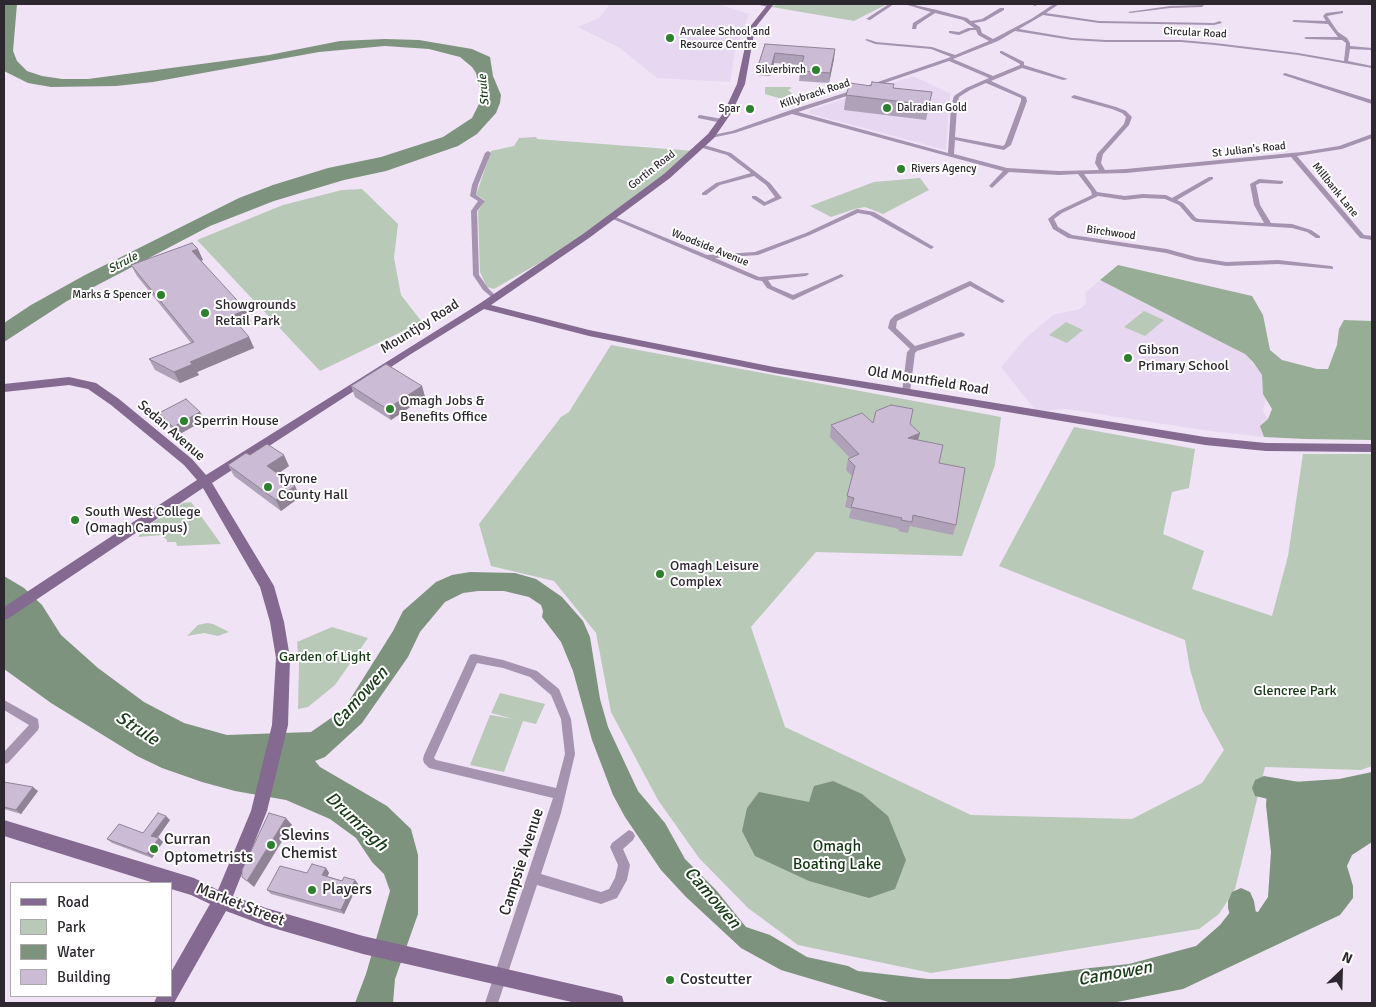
<!DOCTYPE html>
<html>
<head>
<meta charset="utf-8">
<style>
	body { margin:0 }
	#map { position:relative; width:1376px; height:1007px; overflow:hidden; background:#f0e3f6; font-family:Signika,sans-serif }
	canvas { display:block }
	.frame { position:absolute; inset:0; border:5px solid #2d282f; pointer-events:none }
	.legend { position:absolute; left:10px; top:882px; width:162px; height:115px; box-sizing:border-box; background:#fff; border:1px solid #aba9ac; margin:0; padding:6px 9px; list-style:none; font-size:15px; color:#2d282f }
	.legend li { display:flex; align-items:center; gap:10px; height:25px }
	.legend b { width:25px; border:1px solid #aba9ac }
	.north { position:absolute; left:1316px; top:947px; width:50px; height:50px; -webkit-text-stroke:4px #fff; paint-order:stroke; rotate:24deg; font-size:14px; font-weight:700; line-height:20px; text-align:center; color:#2d282f }
	.north::after { content:''; display:block; margin:auto; width:18px; height:22px; background:#2d282f; clip-path:polygon(50% 0,100% 100%,50% 72%,0 100%) }
</style>
</head>
<body>
<div id="map">
<canvas width="1376" height="1007"></canvas>
<div class="frame"></div>
<ul class="legend">
<li><b style="height:6px;background:#846991"></b>Road</li>
<li><b style="height:14px;background:#b9c9b8"></b>Park</li>
<li><b style="height:14px;background:#7e937d"></b>Water</li>
<li><b style="height:14px;background:#ccbbd5"></b>Building</li>
</ul>
<div class="north">N</div>
</div>
<script>
const context = document.querySelector('canvas').getContext('2d');
context.lineJoin = 'round';
function fill(path, color) { context.fillStyle = color; context.fill(path, 'evenodd'); }
const poly = rows => new Path2D(rows.map(r => 'M' + r).join(''));
function stroke(path, color, width, dash) { context.strokeStyle = color; context.lineWidth = width; context.lineCap = dash ? 'butt' : 'round'; context.setLineDash(dash || []); context.stroke(path); }
function write(font, color, halo, rows, align = 'center') {
  context.font = font + ' Signika,sans-serif'; context.lineWidth = 4; context.setLineDash([]); context.textBaseline = 'middle'; context.strokeStyle = halo; context.fillStyle = color; for (const [text, x, y, turn = 0] of rows) {
    context.save(); context.translate(x, y); context.rotate((+turn || 0) * Math.PI / 180); context.textAlign = isNaN(turn) ? turn : align; if (halo) context.strokeText(text, 0, 0); context.fillText(text, 0, 0); context.restore();
  }
}
const built = poly([
	[610,4,718,4,749,14,735,51,730,82,657,78,620,48,578,27,599,18],
	[913,76,951,94,949,103,946,150,808,113,811,110],
	[1100,280,1245,354,1262,375,1263,394,1266,398,1263,411,1268,419,1260,426,1264,437,1210,431,1066,409,1036,411,1001,367,1026,338,1053,315,1080,309,1086,304,1085,293]
]);
const green = poly([
	[777,4,887,4,854,21,772,7],
	[765,87,790,87,792,88,788,90,797,98,785,100,765,94],
	[536,137,537,139,695,151,586,236,494,289,487,287,480,272,478,211,485,200,476,195,491,151,514,146,519,138],
	[920,178,929,190,883,214,865,207,855,209,831,217,810,206,874,182],
	[362,189,398,224,394,258,401,295,422,322,320,371,197,240,283,205,342,190],
	[1144,311,1164,320,1145,336,1124,327],
	[1066,322,1083,330,1067,343,1049,335],
	[611,345,1001,417,995,465,962,556,816,552,751,627,785,727,971,815,1132,819,1202,783,1224,750,1202,710,1190,669,1185,640,999,566,1074,427,1195,449,1189,488,1172,492,1163,534,1204,551,1192,589,1272,616,1288,556,1303,454,1372,454,1372,766,1361,770,1265,767,1235,889,1219,914,1199,929,931,973,798,945,748,908,699,858,658,800,611,712,596,633,554,581,491,566,479,524,561,417,569,412],
	[191,502,221,544,177,546,176,542,167,542,167,540,161,535,138,537,144,528,183,503],
	[207,623,213,624,229,632,218,636,204,633,187,636,198,625],
	[332,627,368,638,335,685,308,707,298,709,299,664,297,642],
	[500,693,545,704,536,724,523,721,504,772,470,765,490,715,514,719,491,713]
]);
const forest = poly([
	[1118,265,1252,296,1263,315,1270,350,1282,360,1317,369,1328,369,1337,345,1339,329,1344,320,1372,321,1372,440,1305,439,1264,437,1260,426,1268,419,1272,409,1263,394,1262,375,1253,362,1245,354,1229,346,1100,280]
]);
const water = poly([
	[4,4,17,4,13,51,17,61,27,71,42,76,62,79,88,79,269,55,340,41,385,39,419,40,472,49,490,57,493,76,501,95,500,103,496,113,477,134,458,146,386,171,344,180,274,201,210,226,67,301,4,342,4,323,31,305,85,275,239,198,273,185,328,168,381,157,443,137,472,118,480,102,481,96,476,73,472,67,460,57,429,49,385,46,319,52,153,82,116,86,51,87,28,83,4,71],
	[470,572,515,573,536,579,562,597,583,621,590,637,600,699,608,727,638,791,665,823,685,859,716,890,746,927,770,935,807,957,848,966,858,971,928,979,1009,979,1090,968,1129,964,1196,946,1220,925,1234,907,1258,912,1268,897,1271,852,1266,805,1267,792,1293,782,1339,779,1372,772,1372,842,1352,855,1347,866,1353,886,1353,898,1340,915,1183,989,1112,1003,892,1003,781,970,741,948,686,897,661,870,625,817,613,795,592,740,573,671,561,642,542,617,543,611,541,605,529,597,504,591,478,591,463,593,445,602,420,632,408,657,362,723,325,757,315,761,320,767,387,806,411,829,418,855,418,914,395,979,393,1003,355,1003,366,974,390,891,384,874,372,862,356,838,330,819,286,800,235,791,202,782,162,768,137,756,51,703,4,669,4,576,24,588,42,605,61,635,98,668,144,702,184,723,227,735,311,732,344,709,393,631,403,611,436,582,452,575],
	[833,781,862,794,888,816,906,860,895,889,869,898,809,881,755,856,742,831,747,808,759,792,809,802,814,786]
]);
const river = poly([
	[1264,776,1299,782,1308,786,1311,794,1308,802,1299,806,1255,796,1252,788,1255,780,1264,776],
	[1241,888,1250,892,1254,901,1259,932,1255,941,1246,945,1237,941,1228,908,1228,901,1232,892,1241,888]
]);
const street = poly([
	[755,4,763,4,771,6,769,7,755,4],
	[889,4,894,4,870,20,866,19,889,4],
	[904,4,910,4,937,10,967,18,971,21,982,19,1000,8,1004,8,1004,10,985,21,974,23,980,27,982,33,993,39,1031,19,1054,4,1059,4,1046,13,1099,21,1214,23,1220,21,1222,23,1214,25,1099,23,1043,15,1019,29,1072,38,1106,40,1181,40,1215,43,1298,53,1344,61,1346,43,1342,40,1306,39,1304,38,1306,37,1338,37,1328,24,1294,22,1292,21,1294,20,1326,21,1323,16,1326,13,1343,11,1343,13,1327,16,1338,32,1347,38,1350,43,1350,46,1372,48,1372,50,1350,49,1348,61,1372,66,1372,68,1298,55,1215,45,1181,42,1106,42,1072,40,1015,31,998,41,953,59,993,76,1020,65,1020,64,1000,53,1000,51,1002,51,1024,62,1024,65,1068,79,1063,80,1022,68,991,81,1026,97,1027,101,1011,145,1004,150,955,140,954,154,1007,168,1059,171,1099,170,1095,163,1097,154,1124,124,1126,117,1122,113,1112,109,1072,98,1071,97,1074,95,1116,107,1126,111,1132,117,1129,125,1103,154,1101,163,1105,170,1126,169,1302,152,1339,146,1372,134,1372,138,1342,149,1297,156,1364,235,1372,236,1372,240,1360,238,1291,157,1126,173,1084,174,1097,192,1125,196,1143,194,1166,195,1172,198,1209,177,1213,177,1213,179,1177,200,1183,203,1196,218,1199,219,1264,223,1254,205,1250,184,1259,179,1283,181,1283,183,1281,184,1260,183,1256,185,1260,205,1271,223,1292,224,1311,230,1320,236,1320,238,1316,238,1307,232,1292,228,1196,222,1192,220,1179,205,1165,199,1143,198,1125,200,1098,196,1062,213,1054,219,1058,227,1072,235,1167,249,1196,257,1226,262,1278,260,1331,266,1333,267,1333,269,1278,264,1226,266,1195,261,1166,253,1068,238,1053,229,1048,219,1058,211,1092,195,1091,191,1078,174,1059,175,1009,172,992,188,989,186,1003,171,792,114,735,133,711,138,708,136,732,131,788,111,857,89,860,91,859,92,798,112,948,153,951,107,954,96,966,88,989,78,949,61,873,87,869,87,869,85,951,57,931,49,875,44,865,40,867,39,876,42,932,47,955,55,989,41,978,35,976,30,971,30,959,35,949,33,949,31,951,31,959,32,968,28,974,28,963,20,935,13,917,25,916,29,912,29,913,23,931,12,904,4],
	[986,83,1021,98,1021,101,1005,144,1003,146,955,137,957,107,959,97,970,90,986,83],
	[1031,4,1036,4,1037,5,1035,6,1031,4],
	[1204,5,1202,7,1170,8,1130,13,1128,12,1170,6,1204,5],
	[1285,73,1372,100,1372,104,1283,75,1283,74,1285,73],
	[700,115,722,119,725,121,722,123,698,118,698,116,700,115],
	[701,144,731,153,770,183,782,198,764,206,752,198,752,196,756,196,765,202,775,197,766,185,754,176,720,185,706,195,702,195,702,193,716,183,751,173,727,155,699,147,699,145,701,144],
	[488,151,491,153,478,185,476,195,485,201,477,211,479,275,488,288,498,298,495,300,483,290,473,275,471,211,478,201,470,196,472,185,485,153,488,151],
	[857,209,874,212,934,247,931,249,929,248,870,215,858,213,810,235,758,255,715,258,759,277,808,273,809,274,806,276,768,280,772,286,793,295,839,275,841,274,844,276,793,300,767,288,762,281,756,280,608,217,613,216,707,255,755,252,806,233,857,209],
	[970,281,1005,301,1002,303,1000,302,970,286,897,321,896,328,915,346,961,332,965,334,964,336,917,351,915,353,910,392,909,394,903,394,902,392,907,352,910,349,888,328,890,320,895,315,970,281],
	[474,654,503,660,537,671,559,689,571,719,575,754,561,813,541,874,601,892,609,889,615,878,618,865,610,847,612,843,629,830,633,832,635,836,633,840,623,849,630,865,627,880,617,898,601,904,537,885,498,1003,485,1003,553,798,433,769,429,768,424,763,423,759,424,755,470,655,474,654],
	[477,663,503,668,530,677,551,695,561,719,565,754,556,788,436,760,434,758,477,663],
	[4,700,38,719,39,727,38,730,8,763,4,764,4,752,29,725,4,710,4,700]
]);
const secondary = poly([
	[768,4,774,4,755,28,745,84,732,112,714,138,670,178,589,238,491,305,589,330,774,367,1205,437,1266,443,1372,444,1372,452,1266,451,1205,445,774,373,589,336,484,309,411,354,212,483,274,586,284,622,290,658,288,725,267,811,233,896,266,908,363,936,615,994,622,996,624,1003,576,1003,363,954,266,926,226,911,174,1003,154,1003,157,996,171,996,171,972,210,904,191,895,171,889,171,883,154,883,4,836,4,820,194,878,218,890,251,811,272,725,276,658,270,622,260,587,203,488,9,618,4,620,4,607,197,480,184,465,111,405,88,389,69,385,4,392,4,384,69,377,96,383,119,399,192,459,206,475,479,304,583,234,664,174,708,134,724,112,737,84,749,28,768,4]
]);
const wall = poly([
	[765,44,834,59,829,83,799,81,801,65,774,63,770,76,757,75,758,66],
	[894,88,932,92,926,120,844,110,846,95],
	[203,260,201,261,251,321,239,326,249,337,254,348,197,372,199,375,180,383,155,370,149,359,191,343,137,276,131,265],
	[351,386,422,386,425,397,391,420,355,397],
	[200,412,205,420,178,435,164,421,159,413],
	[873,423,910,424,918,440,939,463,956,525,953,535,910,526,908,533,898,531,899,529,849,518,851,509,845,507,852,476,846,470,848,459,850,458,830,437,831,425],
	[250,455,289,466,277,474,295,486,300,497,281,511,234,476,228,465],
	[4,782,38,791,21,814,4,809],
	[170,820,157,838,163,842,152,858,112,843,107,839,143,833],
	[326,868,329,873,327,876,342,881,355,880,358,884,344,914,271,894,267,890,307,873]
]);
const shadedWall = poly([
	[835,49,834,59,829,83,830,73],
	[775,53,774,63,770,76,771,67],
	[198,249,203,260,197,262,192,251],
	[246,310,251,321,236,327,231,316],
	[249,337,254,348,197,372,199,375,180,383,174,372,190,362],
	[422,386,425,397,391,420,387,409],
	[200,412,205,420,178,435,173,427],
	[920,433,917,444,908,438],
	[284,455,289,466,272,478,267,466],
	[295,486,300,497,281,511,276,500],
	[33,787,38,791,21,814,16,810],
	[166,816,170,820,156,840,151,836],
	[286,818,292,825,254,887,247,881],
	[159,838,163,842,152,858,147,854],
	[326,868,329,873,326,879,322,875],
	[355,880,358,884,344,914,341,910]
]);
const building = poly([
	[765,44,835,49,830,73,800,71,804,56,775,53,771,67,758,66,765,44],
	[872,82,894,84,893,88,932,92,929,105,846,95,850,83,871,86,872,82],
	[192,243,198,249,192,251,246,310,231,316,249,337,190,362,193,364,174,372,149,359,194,342,131,265,192,243],
	[386,364,422,386,387,409,351,386,386,364],
	[186,399,200,412,173,427,159,413,186,399],
	[891,405,913,409,910,424,920,433,908,438,943,445,939,463,965,468,956,525,913,515,912,522,901,520,902,518,851,507,854,498,847,496,855,466,848,459,859,454,831,425,862,413,873,423,876,411,891,405],
	[267,444,284,455,267,466,295,486,276,500,228,465,246,453,250,455,267,444],
	[4,782,33,787,16,810,4,807,4,782],
	[158,813,166,816,151,836,159,838,147,854,107,839,119,824,143,833,158,813],
	[269,813,286,818,247,881,242,877,242,870,269,813],
	[312,864,326,868,322,875,342,881,344,877,355,880,341,910,267,890,280,866,307,873,312,864]
]);
const markers = [
	[670,38,5,"#2d812e"],
	[816,70,5,"#2d812e"],
	[887,108,5,"#2d812e"],
	[750,109,5,"#2d812e"],
	[901,169,5,"#2d812e"],
	[161,295,5,"#2d812e"],
	[205,313,5,"#2d812e"],
	[1128,358,5,"#2d812e"],
	[390,409,5,"#2d812e"],
	[184,421,5,"#2d812e"],
	[268,487,5,"#2d812e"],
	[75,520,5,"#2d812e"],
	[660,574,5,"#2d812e"],
	[271,845,5,"#2d812e"],
	[154,849,5,"#2d812e"],
	[312,890,5,"#2d812e"],
	[670,980,5,"#2d812e"]
];
const farPoinames = [
	["Arvalee School and",680,32],
	["Resource Centre",680,45],
	["Silverbirch",806,70,"right"],
	["Dalradian Gold",897,108],
	["Spar",740,109,"right"],
	["Rivers Agency",911,169],
	["Marks & Spencer",151,295,"right"]
];
const farStreetnames = [
	["Circular Road",1195,33,3],
	["Killybrack Road",815,94,-18],
	["St Julian's Road",1249,150,-6],
	["Gortin Road",652,170,-38],
	["Millbank Lane",1335,190,51],
	["Birchwood",1111,233,8],
	["Woodside Avenue",710,248,22]
];
const farWaternames = [
	["Strule",484,90,-96],
	["Strule",123,263,-28]
];
const poiNames = [
	["Showgrounds",215,305],
	["Retail Park",215,321],
	["Gibson",1138,350],
	["Primary School",1138,366],
	["Omagh Jobs &",400,401],
	["Benefits Office",400,417],
	["Sperrin House",194,421],
	["Tyrone",278,479],
	["County Hall",278,495],
	["South West College",85,512],
	["(Omagh Campus)",85,528],
	["Omagh Leisure",670,566],
	["Complex",670,582]
];
const streetNames = [
	["Mountjoy Road",420,327,-32],
	["Old Mountfield Road",928,381,9],
	["Sedan Avenue",171,431,41]
];
const parkNames = [
	["Garden of Light",325,657],
	["Glencree Park",1295,691]
];
const nearPoinames = [
	["Slevins",281,836],
	["Chemist",281,854],
	["Curran",164,840],
	["Optometrists",164,858],
	["Players",322,890],
	["Costcutter",680,980]
];
const nearParknames = [
	["Omagh",837,847],
	["Boating Lake",837,865]
];
const nearStreetnames = [
	["Campsie Avenue",522,862,-72],
	["Market Street",240,905,21]
];
const nearWaternames = [
	["Camowen",360,698,-48],
	["Strule",137,729,33],
	["Drumragh",356,822,43],
	["Camowen",712,898,49],
	["Camowen",1115,974,-10]
];
fill(built, '#e7d7f0');
fill(green, '#b9c9b8');
fill(forest, '#98ad96');
fill(water, '#7e937d');
fill(river, '#7e937d');
fill(street, '#a593af');
fill(secondary, '#846991');
fill(wall, '#afa1b7');
fill(shadedWall, '#8f8395');
fill(building, '#ccbbd5');
stroke(building, '#8f8395', 1);
for (const [x, y, r, color] of markers) { const dot = new Path2D(); dot.arc(x, y, r, 0, 2 * Math.PI); context.fillStyle = color; context.fill(dot); stroke(dot, '#fff', 2); }
write('11px', '#2d282f', '#fff', farPoinames, 'left');
write('11px', '#2d282f', '#fff', farStreetnames);
write('italic 12px', '#1a3b19', '#fff', farWaternames);
write('14px', '#2d282f', '#fff', poiNames, 'left');
write('14px', '#2d282f', '#fff', streetNames);
write('14px', '#153715', '#fff', parkNames);
write('16px', '#2d282f', '#fff', nearPoinames, 'left');
write('16px', '#153715', '#fff', nearParknames);
write('16px', '#2d282f', '#fff', nearStreetnames);
write('italic 18px', '#1a3b19', '#fff', nearWaternames);
</script>
</body>
</html>
